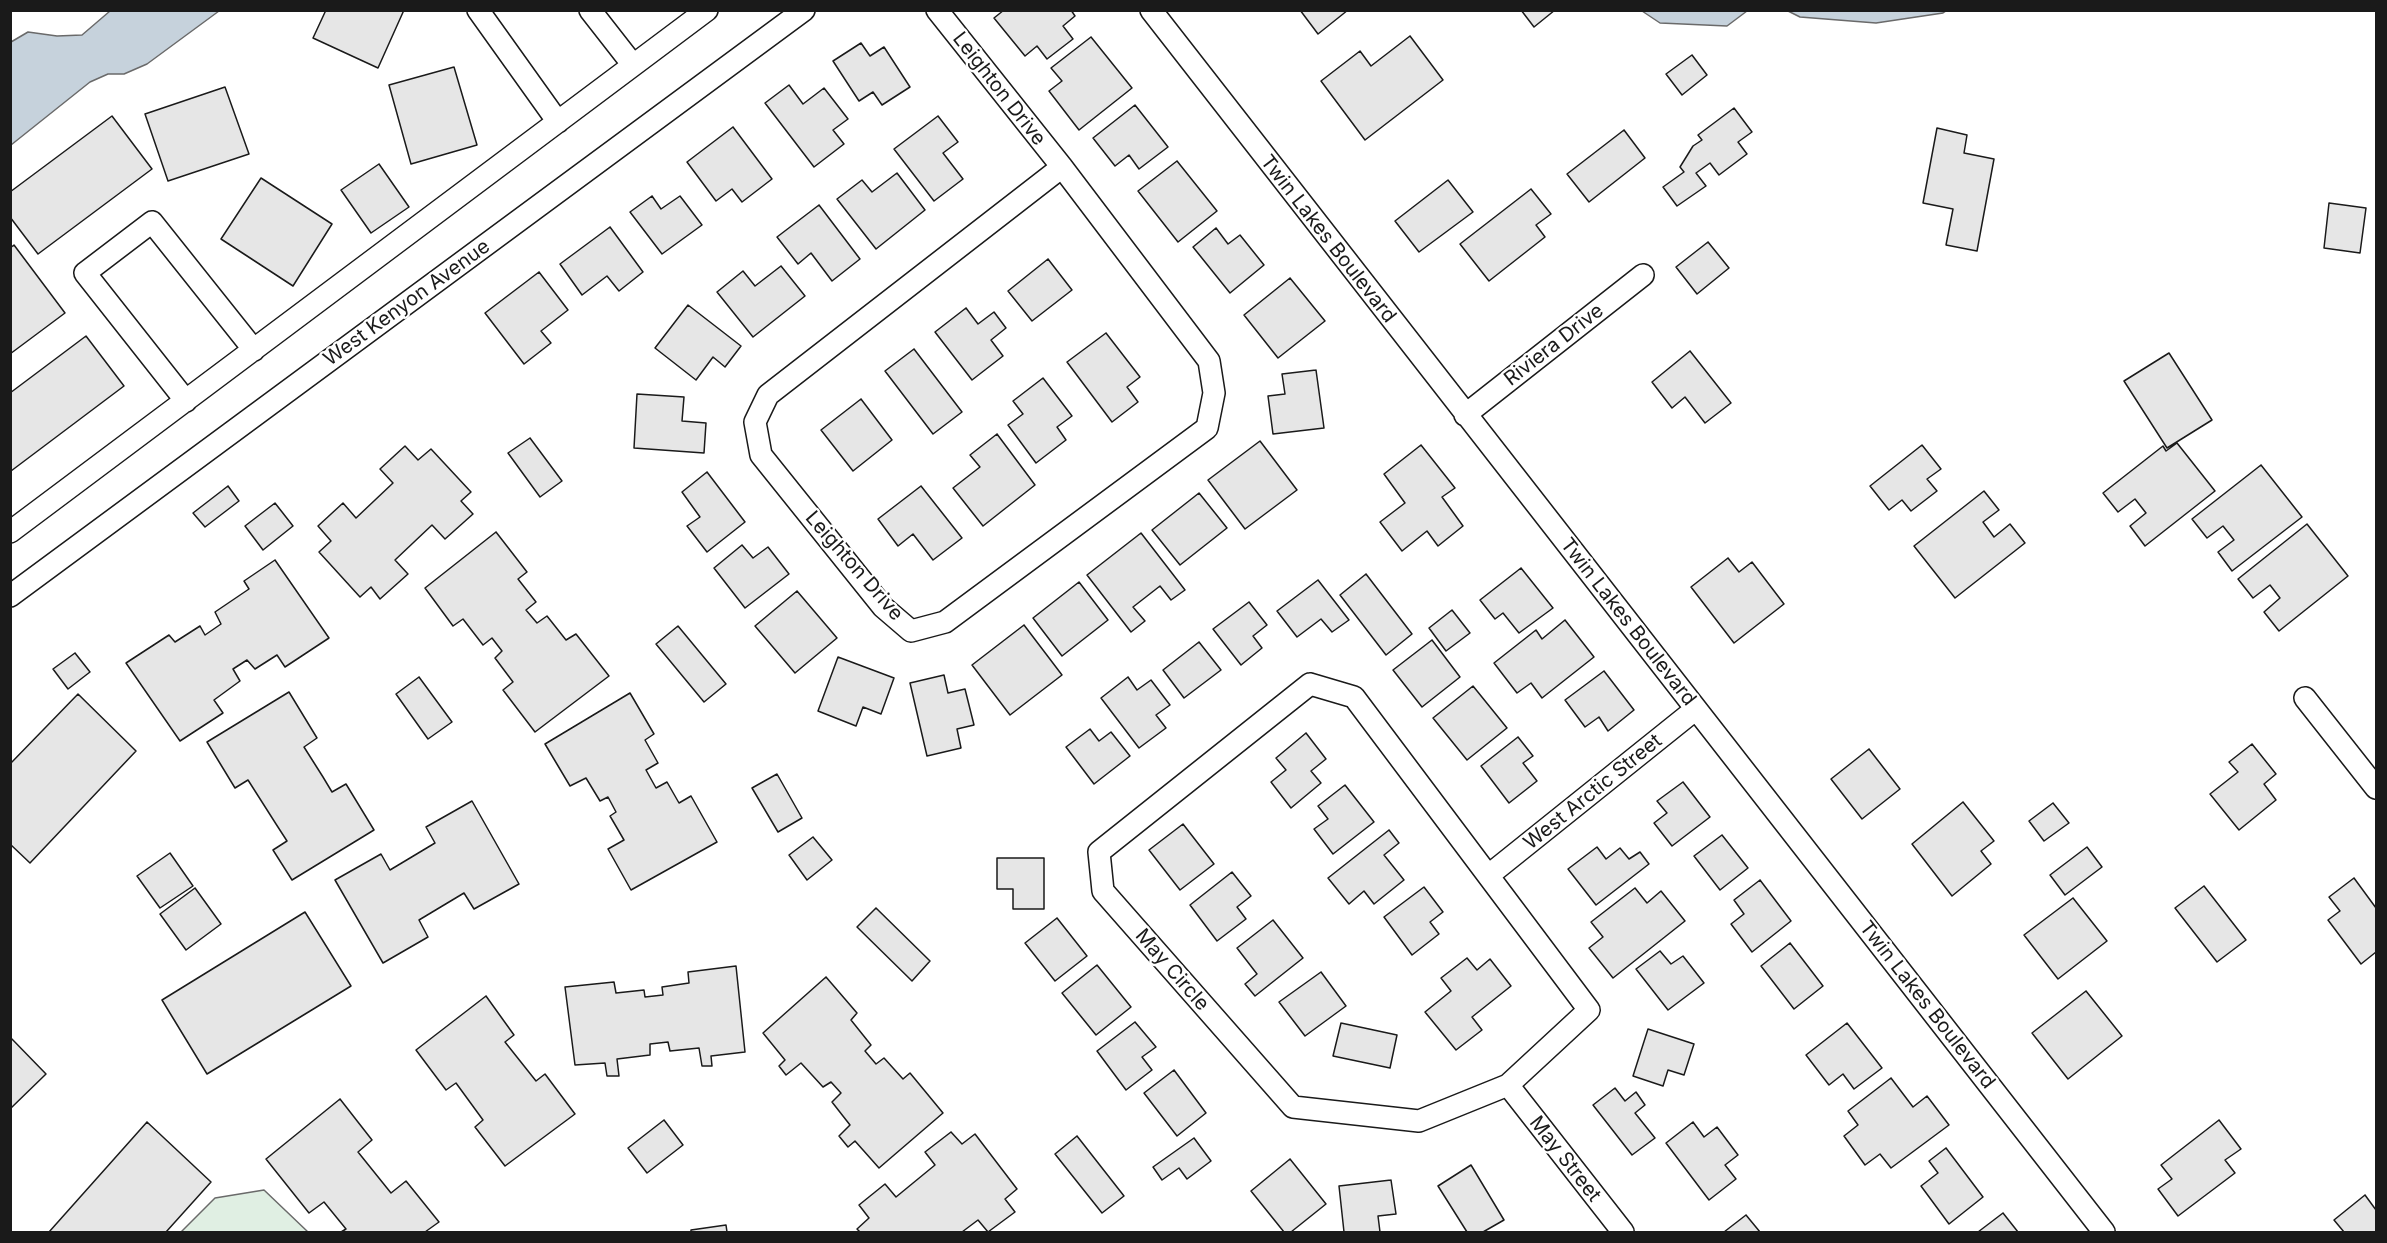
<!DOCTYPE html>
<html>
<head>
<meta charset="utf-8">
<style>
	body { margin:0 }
	#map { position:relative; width:2387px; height:1243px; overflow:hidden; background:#fff; font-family:Inter,sans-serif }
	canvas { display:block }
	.frame { position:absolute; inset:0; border:12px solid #1a1a1a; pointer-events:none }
</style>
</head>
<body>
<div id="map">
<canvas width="2387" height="1243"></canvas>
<div class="frame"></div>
</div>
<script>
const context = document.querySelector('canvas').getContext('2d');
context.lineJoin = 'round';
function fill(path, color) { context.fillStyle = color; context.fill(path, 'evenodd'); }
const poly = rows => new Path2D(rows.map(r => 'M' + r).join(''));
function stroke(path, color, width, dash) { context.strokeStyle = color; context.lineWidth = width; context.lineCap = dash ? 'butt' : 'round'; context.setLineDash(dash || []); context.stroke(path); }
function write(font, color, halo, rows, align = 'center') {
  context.font = font + ' Inter,sans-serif'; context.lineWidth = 4.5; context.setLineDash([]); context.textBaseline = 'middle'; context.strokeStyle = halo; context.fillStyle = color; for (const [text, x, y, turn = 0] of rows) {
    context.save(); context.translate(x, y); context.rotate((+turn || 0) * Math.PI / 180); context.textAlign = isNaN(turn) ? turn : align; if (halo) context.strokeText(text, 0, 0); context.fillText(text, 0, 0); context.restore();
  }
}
const green = poly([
	[264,1190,308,1232,181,1232,215,1198,264,1190]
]);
const water = poly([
	[110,11,219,11,147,64,124,74,108,74,90,82,11,145,11,42,28,32,57,36,82,35,110,11],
	[1642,11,1747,11,1727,26,1660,23,1642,11],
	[1788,11,1946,10,1946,11,1943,13,1876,23,1800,17,1788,11]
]);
const building = poly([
	[326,10,404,10,378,68,313,38,326,10],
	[1004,10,1071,10,1075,16,1063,26,1073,39,1047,59,1037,46,1025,56,994,18,1004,10],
	[1300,10,1348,10,1318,34,1300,10],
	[1521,10,1555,10,1534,27,1521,10],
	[1410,36,1443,80,1365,140,1321,81,1360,51,1371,66,1410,36],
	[1091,37,1132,88,1079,130,1049,91,1062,81,1051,68,1091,37],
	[861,43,870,56,884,47,910,87,882,105,873,92,859,101,833,61,861,43],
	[1692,55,1707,75,1682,95,1666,74,1692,55],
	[454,67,477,145,411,164,389,85,454,67],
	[789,85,803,104,824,88,848,119,833,130,844,144,814,167,765,103,789,85],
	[225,87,249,154,168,181,145,114,225,87],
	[1135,105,1168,147,1139,169,1129,155,1115,166,1093,138,1135,105],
	[1734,108,1752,132,1738,142,1747,154,1719,175,1710,163,1696,173,1706,186,1677,206,1663,187,1684,172,1680,167,1693,146,1702,140,1698,135,1734,108],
	[112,116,152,169,38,254,10,217,10,192,112,116],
	[938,116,958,142,943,153,963,179,934,201,894,149,938,116],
	[733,127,772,179,742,202,732,189,716,201,687,162,733,127],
	[1937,128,1967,135,1964,153,1994,159,1977,251,1946,245,1953,209,1923,203,1937,128],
	[1624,130,1645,158,1589,202,1567,174,1624,130],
	[1177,161,1217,211,1178,242,1138,191,1177,161],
	[379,164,409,207,371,233,341,190,379,164],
	[897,173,925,210,876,249,837,199,862,180,872,192,897,173],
	[261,178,332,224,293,286,221,239,261,178],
	[1448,180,1473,212,1419,252,1395,221,1448,180],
	[1531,189,1551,214,1536,225,1545,237,1489,281,1460,244,1531,189],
	[652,196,661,209,680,196,702,225,662,254,630,212,652,196],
	[2329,203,2366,208,2360,253,2324,248,2329,203],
	[819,205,860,259,832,281,811,253,798,264,777,237,819,205],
	[610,227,643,272,619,291,607,276,582,295,560,264,610,227],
	[1216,228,1228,244,1240,235,1264,265,1230,293,1193,247,1216,228],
	[1708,242,1729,268,1697,294,1676,267,1708,242],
	[14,245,65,313,10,354,10,248,14,245],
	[1048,259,1072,290,1032,321,1008,291,1048,259],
	[781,266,805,296,753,337,717,292,743,271,755,286,781,266],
	[539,272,568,310,541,331,551,343,524,364,485,313,539,272],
	[1290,278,1325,321,1278,358,1244,315,1290,278],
	[688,305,741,346,725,367,713,357,696,380,655,348,688,305],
	[966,308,978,324,994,312,1006,328,991,340,1003,356,972,380,935,332,966,308],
	[1106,333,1140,377,1127,387,1138,402,1112,422,1067,362,1106,333],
	[86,336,124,386,11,471,10,393,86,336],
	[914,349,962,412,933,434,885,371,914,349],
	[1690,351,1731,403,1705,423,1685,397,1672,408,1652,382,1690,351],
	[2169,353,2212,420,2167,448,2124,381,2169,353],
	[1316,370,1324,428,1273,434,1268,396,1285,394,1282,374,1316,370],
	[1043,378,1072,416,1057,427,1066,440,1036,463,1008,425,1023,414,1013,401,1043,378],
	[637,394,684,397,682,421,706,423,704,453,634,448,637,394],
	[861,399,892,440,853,471,821,430,861,399],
	[997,434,1035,485,983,526,953,488,980,467,970,455,997,434],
	[530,438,562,481,540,497,508,453,530,438],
	[1260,441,1297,490,1245,529,1208,480,1260,441],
	[2177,443,2215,491,2145,546,2130,526,2146,513,2135,499,2118,512,2103,493,2163,446,2166,451,2177,443],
	[1421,445,1455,488,1442,497,1463,526,1438,546,1427,531,1402,551,1380,522,1405,503,1384,474,1421,445],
	[1922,445,1941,469,1927,479,1937,491,1911,511,1902,500,1889,510,1870,486,1922,445],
	[405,446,418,460,431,449,471,492,461,501,473,514,445,539,432,525,395,560,408,574,380,599,371,587,360,597,319,552,331,541,318,526,343,503,356,518,393,483,380,469,405,446],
	[2261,465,2302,517,2232,571,2218,552,2234,540,2223,526,2207,538,2192,519,2261,465],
	[707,472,745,522,707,552,687,526,700,517,682,492,707,472],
	[228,486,239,501,205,527,193,513,228,486],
	[921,486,962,538,933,560,913,534,898,546,878,519,921,486],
	[1984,491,1999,510,1983,522,1994,537,2010,524,2025,543,1955,598,1914,546,1984,491],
	[1199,493,1227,528,1180,565,1152,530,1199,493],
	[275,503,293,526,263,550,245,526,275,503],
	[2307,524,2348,576,2279,631,2264,612,2280,598,2270,585,2253,598,2238,579,2307,524],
	[496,532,527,572,518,579,536,602,526,610,537,623,547,616,566,640,576,634,609,676,535,732,503,690,513,682,495,658,502,651,492,638,483,645,463,619,453,626,425,588,496,532],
	[1141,533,1185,590,1171,600,1160,586,1133,607,1145,621,1131,632,1087,575,1141,533],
	[742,545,753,558,768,547,789,574,745,608,714,568,742,545],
	[1728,558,1739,572,1752,562,1784,604,1734,643,1691,587,1728,558],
	[275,560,329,638,285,667,277,655,255,669,247,660,233,669,240,681,214,700,223,713,180,741,126,663,169,635,175,642,200,626,205,635,221,624,215,612,249,589,244,581,275,560],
	[1521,568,1553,608,1519,633,1503,613,1495,619,1480,600,1521,568],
	[1366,574,1412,634,1386,655,1340,595,1366,574],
	[1318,580,1349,620,1332,632,1321,619,1297,637,1277,611,1318,580],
	[1079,582,1108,620,1062,656,1033,618,1079,582],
	[797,591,837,638,795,673,755,626,797,591],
	[1249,602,1267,625,1253,636,1262,648,1241,665,1213,629,1249,602],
	[1452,610,1470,633,1446,651,1429,628,1452,610],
	[1565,620,1594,657,1542,698,1531,683,1517,693,1494,663,1536,630,1542,639,1565,620],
	[1024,625,1062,675,1010,715,972,665,1024,625],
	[678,626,726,684,704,702,656,644,678,626],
	[1432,640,1460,677,1422,707,1393,670,1432,640],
	[1199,642,1221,670,1184,698,1163,670,1199,642],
	[75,653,90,672,68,689,53,669,75,653],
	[838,657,894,678,881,714,863,707,856,726,818,711,838,657],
	[1604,671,1634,710,1608,731,1599,717,1585,727,1565,700,1604,671],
	[944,675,948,693,965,689,974,725,957,729,961,748,927,756,910,683,944,675],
	[419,677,452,722,428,739,396,694,419,677],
	[1128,677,1137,690,1151,680,1170,705,1156,715,1166,728,1139,748,1101,698,1128,677],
	[1473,686,1507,728,1467,760,1433,718,1473,686],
	[289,692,317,738,304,747,323,777,332,792,346,784,374,830,292,880,273,850,287,841,276,824,248,780,235,788,207,742,289,692],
	[630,693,654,734,645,740,658,763,646,770,656,788,667,782,679,803,691,796,717,842,631,890,608,849,624,840,610,816,616,812,608,797,600,801,586,778,570,786,545,744,630,693],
	[78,694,136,751,30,863,10,844,10,764,78,694],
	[1090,729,1099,741,1111,732,1130,756,1094,784,1066,747,1090,729],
	[1306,733,1326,759,1311,771,1321,783,1291,808,1271,782,1286,770,1276,758,1306,733],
	[1518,737,1533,756,1523,763,1537,781,1509,803,1481,766,1518,737],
	[2252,744,2276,774,2264,784,2276,800,2239,830,2210,794,2238,772,2229,762,2252,744],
	[1869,749,1900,789,1862,819,1831,779,1869,749],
	[777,774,802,818,778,832,752,788,777,774],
	[1683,782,1710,817,1672,846,1654,823,1667,813,1657,801,1683,782],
	[1345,785,1374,822,1333,854,1314,829,1328,819,1318,806,1345,785],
	[472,801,519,884,474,909,464,893,419,920,428,937,383,963,335,880,381,854,390,870,435,843,426,827,472,801],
	[1963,802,1994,841,1981,851,1991,864,1952,896,1912,844,1963,802],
	[2053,803,2069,823,2044,841,2029,821,2053,803],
	[1183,824,1214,864,1180,890,1149,850,1183,824],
	[1389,830,1399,843,1384,855,1404,880,1374,904,1364,891,1349,904,1328,878,1389,830],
	[1722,835,1748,868,1720,890,1694,856,1722,835],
	[813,837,832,860,807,880,789,855,813,837],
	[1597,847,1606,859,1620,848,1629,859,1640,852,1649,864,1596,905,1568,869,1597,847],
	[2087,847,2102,867,2065,895,2050,875,2087,847],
	[170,853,193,886,160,908,137,876,170,853],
	[997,858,1044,858,1044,909,1013,909,1013,889,997,889,997,858],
	[1232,872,1251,896,1237,907,1246,919,1217,941,1190,905,1232,872],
	[2354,878,2376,908,2376,952,2361,964,2328,920,2340,911,2329,897,2354,878],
	[1760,880,1791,921,1752,952,1731,924,1744,914,1734,900,1760,880],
	[2204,886,2246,940,2217,962,2175,908,2204,886],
	[1424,887,1443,912,1430,922,1439,934,1412,955,1384,917,1424,887],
	[195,888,221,924,186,950,160,914,195,888],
	[1635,888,1647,903,1661,891,1685,921,1613,978,1589,948,1603,937,1591,922,1635,888],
	[2073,898,2107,941,2058,979,2024,935,2073,898],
	[876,908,930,961,912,981,857,927,876,908],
	[305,912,351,986,207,1074,162,1000,305,912],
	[1057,918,1087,956,1055,981,1025,943,1057,918],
	[1273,920,1303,958,1255,996,1245,984,1257,974,1237,948,1273,920],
	[1790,943,1823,986,1794,1009,1761,966,1790,943],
	[1660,951,1671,964,1683,956,1704,983,1668,1010,1636,969,1660,951],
	[1467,958,1477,970,1490,959,1511,986,1472,1017,1482,1030,1456,1050,1425,1012,1451,991,1441,978,1467,958],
	[1097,965,1131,1007,1096,1035,1062,993,1097,965],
	[736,966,745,1052,711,1056,712,1066,702,1066,699,1048,670,1051,668,1042,650,1044,650,1055,617,1059,619,1076,607,1076,605,1063,575,1065,565,987,614,982,616,993,644,990,645,997,663,995,662,987,689,983,688,972,736,966],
	[1321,972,1346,1006,1305,1036,1279,1002,1321,972],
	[826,977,857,1013,851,1020,871,1045,865,1051,876,1064,884,1058,903,1079,910,1073,943,1113,879,1168,855,1141,848,1147,839,1136,850,1125,832,1102,841,1093,831,1082,823,1087,801,1063,786,1075,779,1066,785,1060,763,1033,826,977],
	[2086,991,2122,1036,2068,1079,2032,1033,2086,991],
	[486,996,514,1035,505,1042,536,1081,545,1074,575,1114,505,1166,475,1127,483,1120,456,1083,446,1090,416,1050,486,996],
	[1135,1022,1156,1047,1142,1057,1152,1070,1126,1090,1097,1051,1135,1022],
	[1341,1023,1397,1035,1390,1068,1333,1056,1341,1023],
	[1847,1023,1882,1068,1854,1089,1843,1074,1829,1085,1806,1055,1847,1023],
	[1648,1029,1694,1044,1684,1075,1668,1070,1663,1086,1633,1076,1648,1029],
	[10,1037,46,1074,10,1109,10,1037],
	[1174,1070,1206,1113,1177,1136,1144,1093,1174,1070],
	[1891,1078,1913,1107,1927,1096,1949,1125,1891,1168,1880,1154,1865,1165,1844,1136,1858,1125,1848,1111,1891,1078],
	[1615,1088,1625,1101,1636,1092,1645,1105,1635,1113,1655,1138,1632,1155,1593,1105,1615,1088],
	[340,1099,372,1140,358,1152,391,1193,406,1181,439,1222,425,1232,341,1232,346,1229,324,1202,309,1213,266,1159,340,1099],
	[664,1120,683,1145,647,1173,628,1148,664,1120],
	[2219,1120,2241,1149,2225,1160,2235,1173,2178,1216,2158,1189,2172,1179,2161,1165,2219,1120],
	[147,1122,211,1182,166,1232,49,1232,147,1122],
	[1693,1122,1704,1137,1717,1127,1738,1155,1725,1165,1736,1179,1709,1200,1666,1143,1693,1122],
	[951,1132,962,1144,975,1134,1017,1189,1005,1199,1015,1212,988,1232,978,1220,962,1232,860,1232,857,1229,869,1218,859,1205,885,1184,896,1197,935,1165,925,1152,951,1132],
	[1077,1136,1124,1196,1102,1213,1055,1154,1077,1136],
	[1194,1138,1211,1161,1187,1179,1179,1168,1162,1180,1153,1167,1194,1138],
	[1946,1148,1983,1197,1949,1224,1921,1186,1938,1173,1929,1161,1946,1148],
	[1290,1159,1326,1204,1291,1232,1284,1232,1251,1191,1290,1159],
	[1471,1165,1504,1220,1483,1232,1467,1232,1438,1186,1471,1165],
	[1391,1180,1396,1214,1378,1216,1380,1232,1344,1232,1339,1186,1391,1180],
	[2365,1195,2376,1210,2376,1232,2344,1232,2334,1220,2365,1195],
	[2003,1213,2018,1232,1978,1232,2003,1213],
	[1746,1215,1760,1232,1724,1232,1746,1215],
	[726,1225,727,1232,691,1232,691,1230,726,1225]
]);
const street = poly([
	[478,10,558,122],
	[590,10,633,65],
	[937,10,1062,167],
	[1151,10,2104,1232],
	[1062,167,1209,361,1214,393,1207,428,945,622,911,631,883,607,761,455,755,422,768,395,1062,167],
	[186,401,85,273,152,222,254,350],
	[1465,415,1643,275],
	[10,532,707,10],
	[10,596,804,10],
	[1310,684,1354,697,1589,1010,1508,1085,1419,1121,1293,1107,1103,891,1099,852,1310,684],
	[2305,698,2376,788],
	[1489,875,1696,709],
	[1508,1085,1623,1232]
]);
const streetNames = [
	["Leighton Drive",999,89,52],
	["Twin Lakes Boulevard",1328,239,52],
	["West Kenyon Avenue",407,303,-36],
	["Riviera Drive",1554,345,-38],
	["Leighton Drive",854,566,49],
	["Twin Lakes Boulevard",1628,622,52],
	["West Arctic Street",1593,792,-39],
	["May Circle",1172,970,49],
	["Twin Lakes Boulevard",1927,1005,52],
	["May Street",1565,1159,52]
];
fill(green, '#e0efe3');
stroke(green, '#6a6a6a', 1.5);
fill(water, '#c6d2dc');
stroke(water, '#6a6a6a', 1.5);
fill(building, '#e6e6e6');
stroke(building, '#1a1a1a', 1.5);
stroke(street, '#1a1a1a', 24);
stroke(street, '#fff', 21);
write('20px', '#1a1a1a', '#fff', streetNames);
</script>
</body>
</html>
